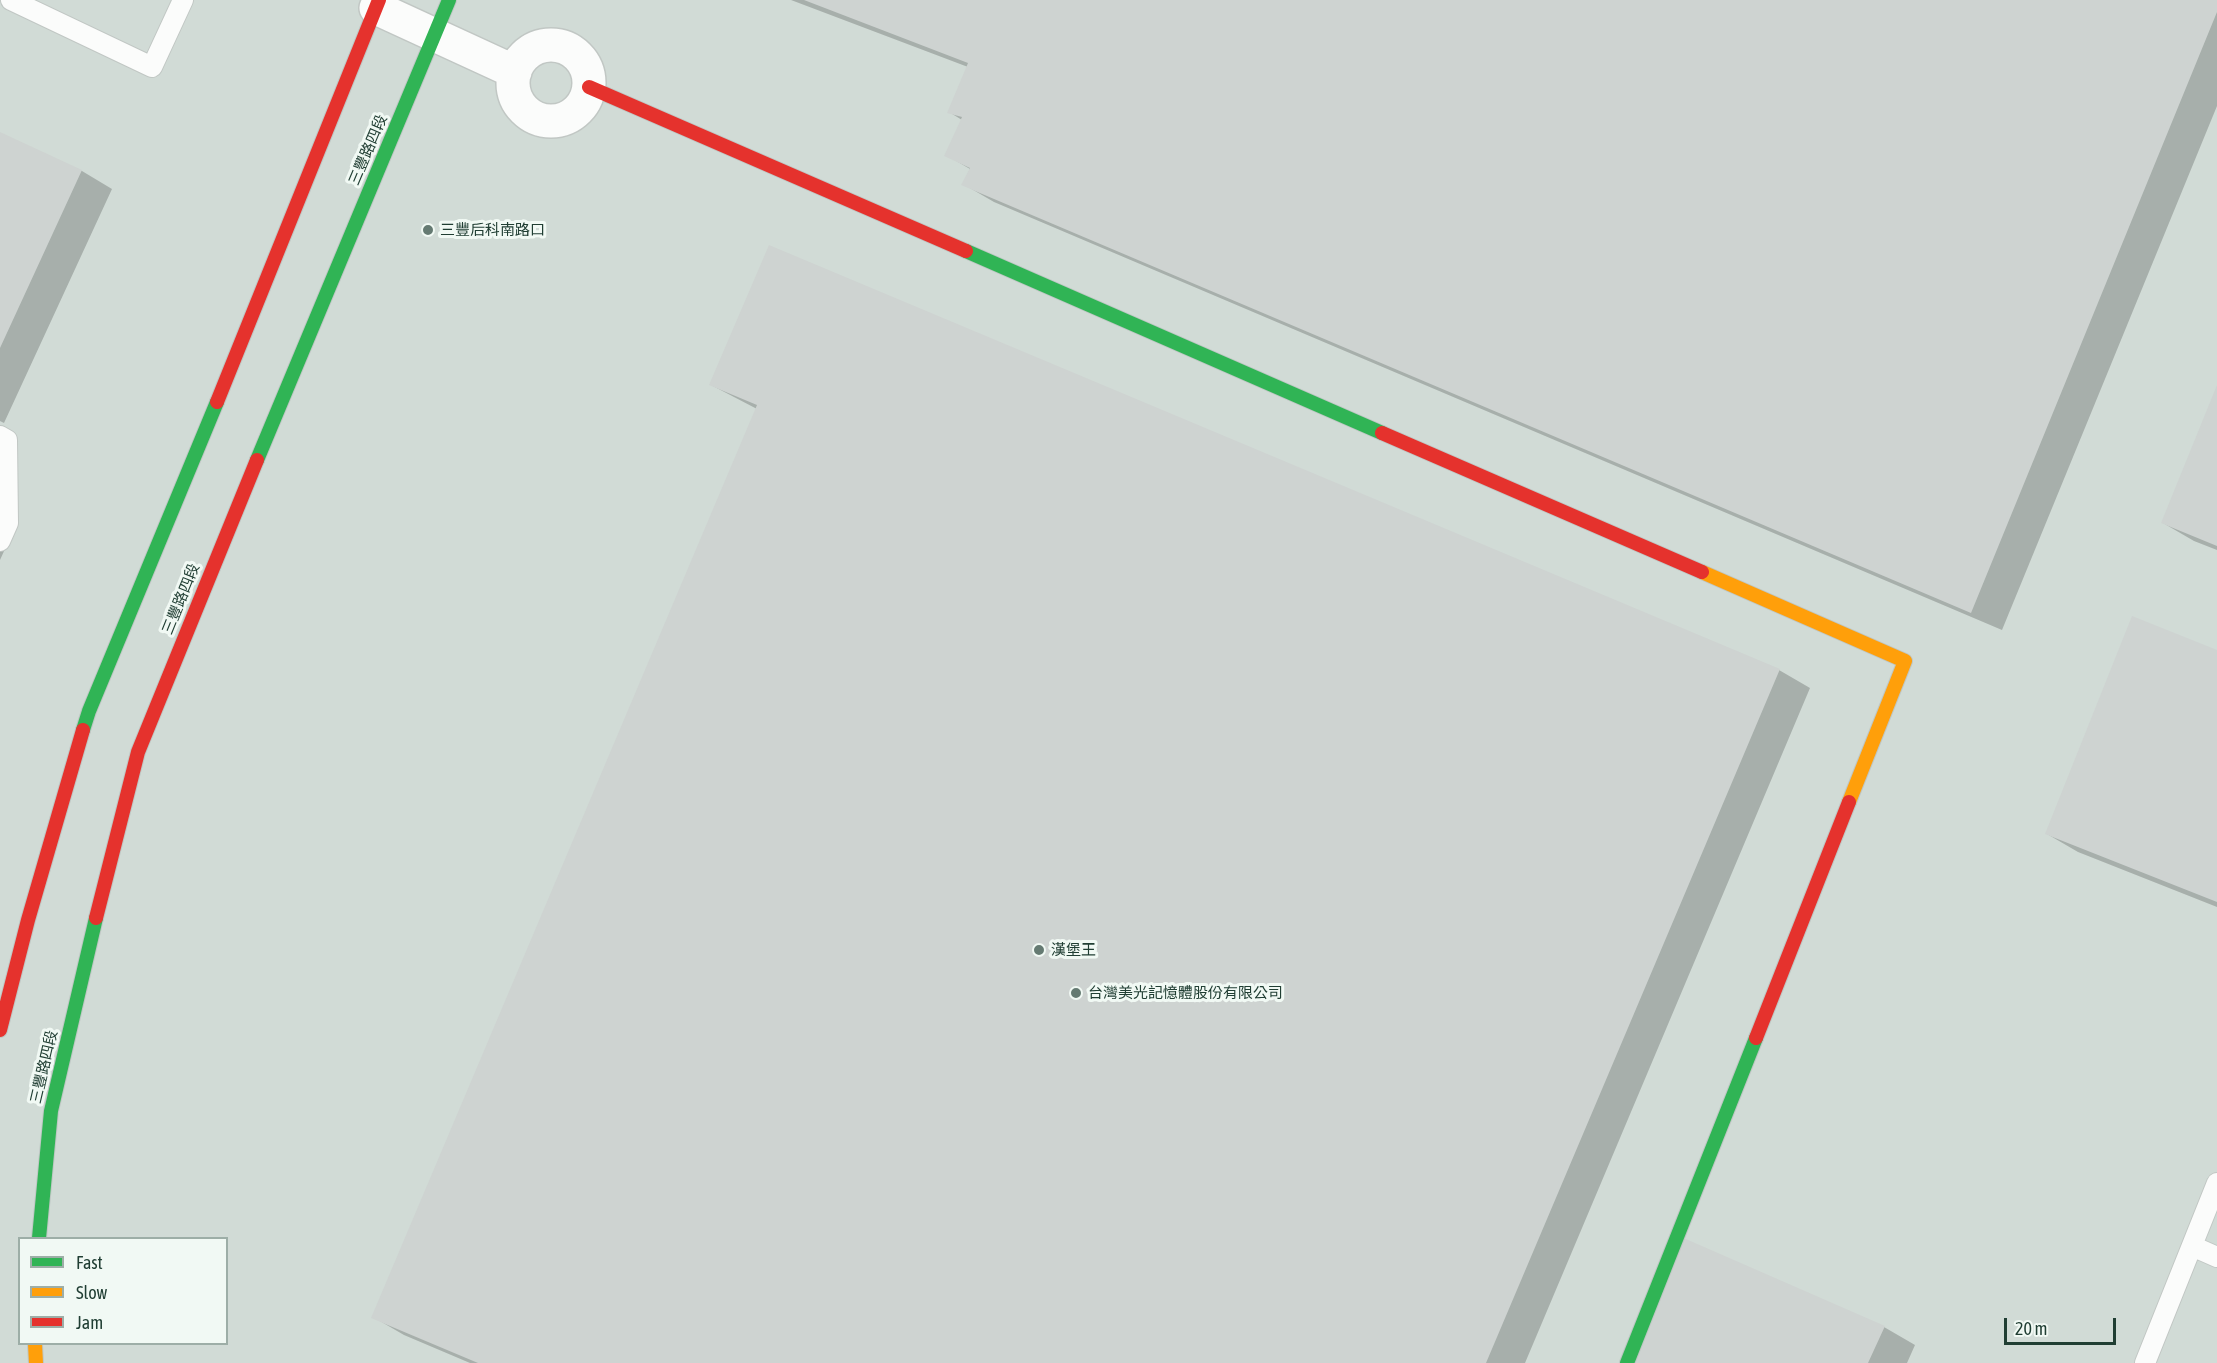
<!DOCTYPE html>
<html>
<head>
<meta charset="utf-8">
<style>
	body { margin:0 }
	#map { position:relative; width:2217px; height:1363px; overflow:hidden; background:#e4eae7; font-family:"Asap Condensed",sans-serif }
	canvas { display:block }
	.legend { position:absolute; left:18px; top:1237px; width:210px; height:108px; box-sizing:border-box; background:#f1f9f4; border:2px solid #9daea7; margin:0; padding:8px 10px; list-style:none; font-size:18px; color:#203e33 }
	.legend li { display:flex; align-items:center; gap:12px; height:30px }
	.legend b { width:30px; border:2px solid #9daea7 }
	.scale { position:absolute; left:2004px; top:1318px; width:112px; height:27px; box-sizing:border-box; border:3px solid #203e33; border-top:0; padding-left:8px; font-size:18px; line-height:21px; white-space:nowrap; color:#203e33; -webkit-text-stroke:4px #f1f9f4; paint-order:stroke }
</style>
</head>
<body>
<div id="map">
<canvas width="2217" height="1363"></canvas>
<ul class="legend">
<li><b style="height:8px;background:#30b455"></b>Fast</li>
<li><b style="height:8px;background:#ff9f0a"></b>Slow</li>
<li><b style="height:8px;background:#e5322d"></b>Jam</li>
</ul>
<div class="scale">20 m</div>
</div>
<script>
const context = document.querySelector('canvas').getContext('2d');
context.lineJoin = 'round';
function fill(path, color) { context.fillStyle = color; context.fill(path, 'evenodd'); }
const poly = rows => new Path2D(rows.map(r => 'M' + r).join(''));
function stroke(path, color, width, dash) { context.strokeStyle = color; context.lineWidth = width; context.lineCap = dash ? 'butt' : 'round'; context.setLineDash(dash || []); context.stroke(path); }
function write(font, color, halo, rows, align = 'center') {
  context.font = font + ' "Asap Condensed","Noto Sans TC",sans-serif'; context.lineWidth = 6; context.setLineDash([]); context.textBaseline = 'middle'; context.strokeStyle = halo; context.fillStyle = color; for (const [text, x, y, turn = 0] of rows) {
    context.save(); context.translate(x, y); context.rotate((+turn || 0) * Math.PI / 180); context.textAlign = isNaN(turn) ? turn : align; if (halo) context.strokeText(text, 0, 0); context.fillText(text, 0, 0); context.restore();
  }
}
const built = poly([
	[0,0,2217,0,2217,1363,0,1363],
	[20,1238,226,1238,226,1344,20,1344]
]);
const shadow = poly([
	[791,0,2217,0,2217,106,2002,630,994,202,963,184,970,169,946,155,962,120,949,112,968,67],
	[0,134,82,171,112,189,4,423,0,421],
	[711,385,1779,670,1810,688,1525,1363,470,1363,404,1335,373,1317,757,409],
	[2217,389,2217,550,2194,541,2163,523],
	[0,546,5,549,0,560],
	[2217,651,2217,907,2078,852,2047,834],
	[1884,1327,1915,1345,1907,1363,1625,1363]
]);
const building = poly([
	[804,0,2217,0,2217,12,1971,613,961,185,970,168,944,156,962,117,947,113,968,63],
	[0,132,82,170,0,348],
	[769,245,1780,669,1486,1363,478,1363,371,1318,757,405,709,385],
	[2217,385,2217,546,2161,523],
	[2132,616,2217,650,2217,902,2045,834],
	[1679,1236,1885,1326,1868,1363,1623,1363]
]);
const lane = poly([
	[11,0,152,67,183,0],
	[0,436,7,440,8,523,0,541],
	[2192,1246,2217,1257],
	[2145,1363,2217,1183]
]);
const street = poly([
	[376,8,515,72],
	'513 83a38 38 0 1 1 76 0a38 38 0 1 1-76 0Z'
]);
const fast = poly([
	[966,251,1382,433],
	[257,460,449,0],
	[83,730,89,711,217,402],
	[39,1238,51,1111,96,918],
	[1627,1363,1756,1038]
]);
const slow = poly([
	[1702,572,1905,661,1849,802],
	[35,1344,36,1363]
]);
const jam = poly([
	[589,87,966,251],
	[217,402,379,0],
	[1382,433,1702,572],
	[96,918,138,752,257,460],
	[0,1030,28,920,83,730],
	[1756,1038,1849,802]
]);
const markers = [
	[428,230,6,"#657a72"],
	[1039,950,6,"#657a72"],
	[1076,993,6,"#657a72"]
];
const streetNames = [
	["三豐路四段",368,150,-67],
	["三豐路四段",181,599,-68],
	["三豐路四段",44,1067,-77]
];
const poiNames = [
	["三豐后科南路口",440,230],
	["漢堡王",1051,950],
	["台灣美光記憶體股份有限公司",1088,993]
];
fill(built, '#d1dbd6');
fill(shadow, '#0003');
fill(building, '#ced3d1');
stroke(lane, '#c1c7c4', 22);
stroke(street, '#c1c7c4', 36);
stroke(fast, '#bfc7c4', 16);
stroke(slow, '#bfc7c4', 16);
stroke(jam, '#bfc7c4', 16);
stroke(lane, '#fbfcfb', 20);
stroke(street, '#fbfcfb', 33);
stroke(fast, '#30b455', 14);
stroke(slow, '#ff9f0a', 14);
stroke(jam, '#e5322d', 14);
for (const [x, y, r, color] of markers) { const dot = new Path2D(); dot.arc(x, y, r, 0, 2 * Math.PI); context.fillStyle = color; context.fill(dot); stroke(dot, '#f1f9f4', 2); }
write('15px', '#203e33', '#f1f9f4', streetNames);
write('15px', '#203e33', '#f1f9f4', poiNames, 'left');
</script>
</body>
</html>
